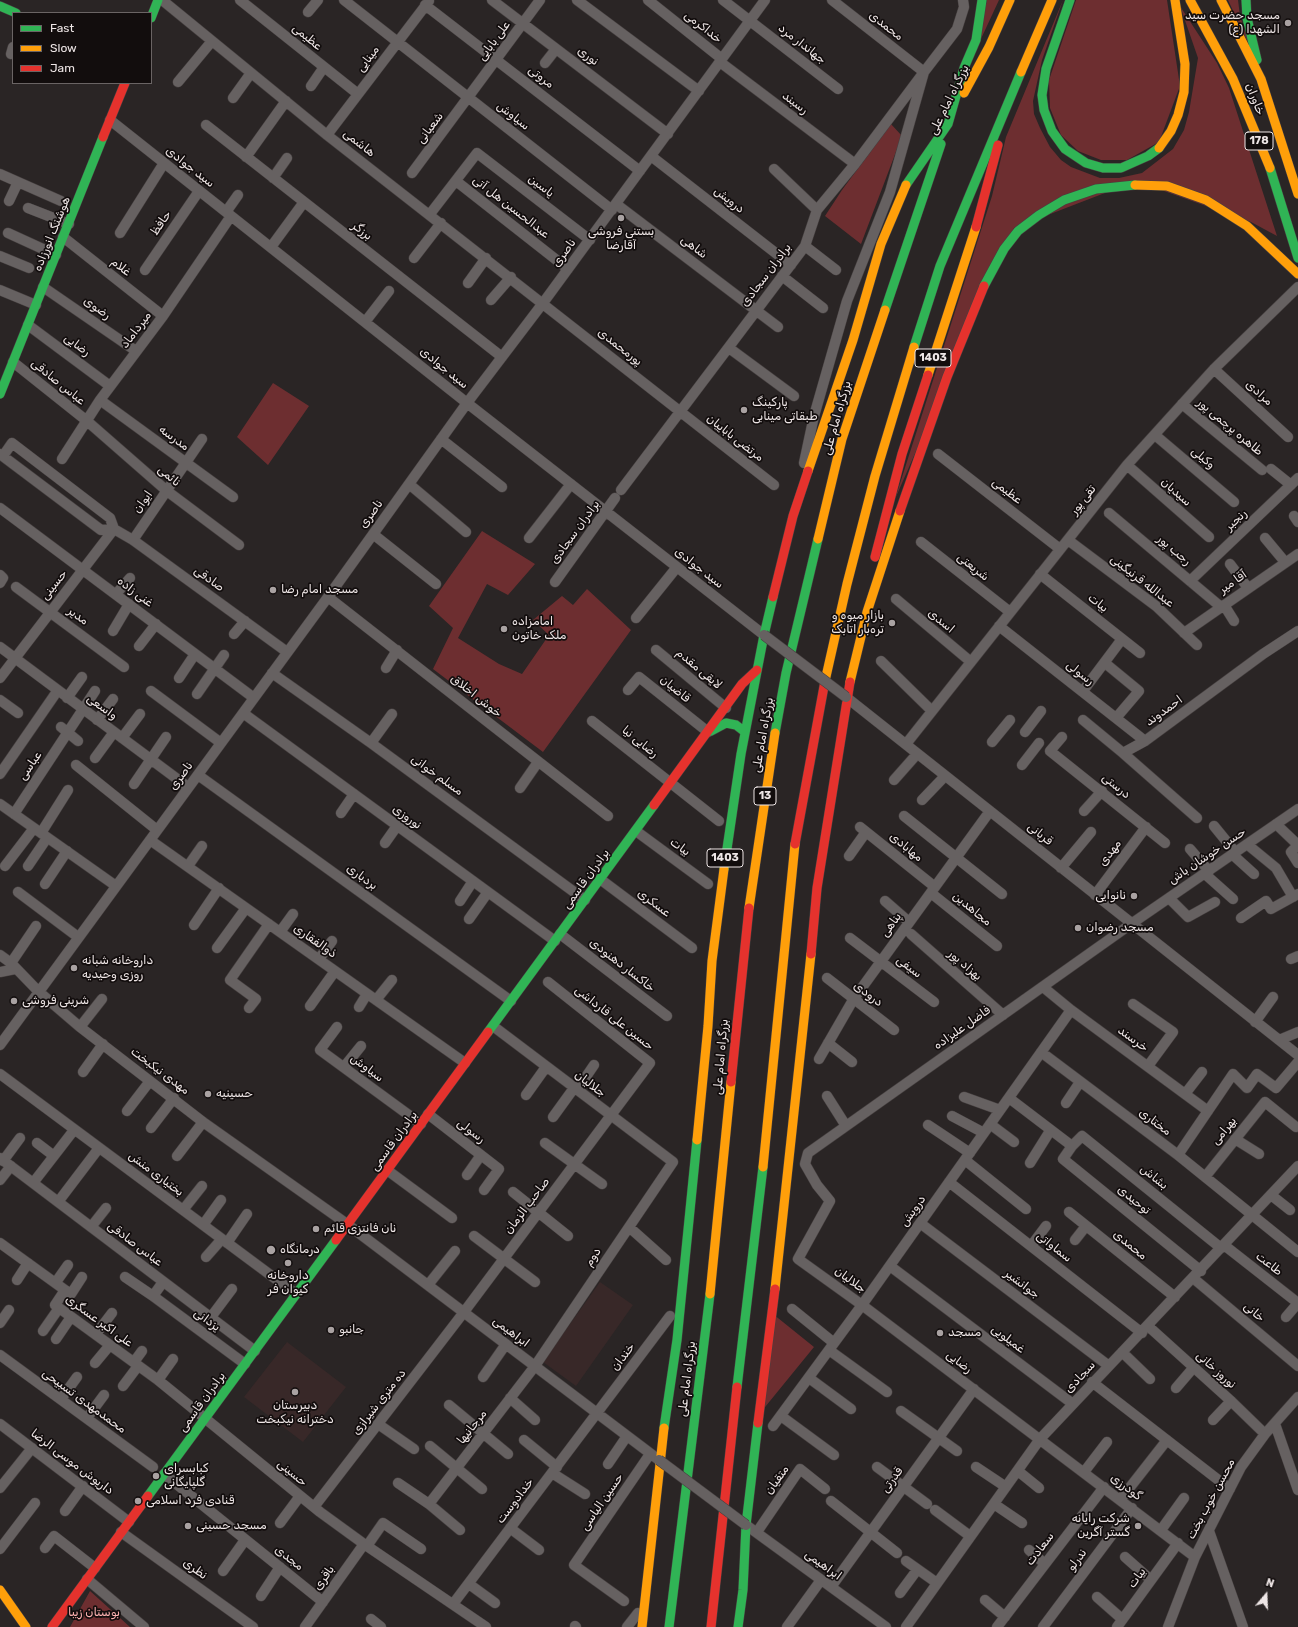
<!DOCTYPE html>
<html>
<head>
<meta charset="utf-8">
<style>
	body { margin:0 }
	#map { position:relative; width:1298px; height:1627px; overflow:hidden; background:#2a2525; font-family:Rubik,sans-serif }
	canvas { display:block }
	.legend { position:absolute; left:12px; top:12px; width:140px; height:72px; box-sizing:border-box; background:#120d0d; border:1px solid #6a6464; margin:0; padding:5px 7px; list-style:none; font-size:12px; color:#eee6e6 }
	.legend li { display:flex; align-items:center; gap:8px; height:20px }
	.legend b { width:20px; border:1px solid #6a6464 }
	.north { position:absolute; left:1246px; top:1575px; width:40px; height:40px; -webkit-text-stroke:3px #120d0d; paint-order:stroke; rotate:19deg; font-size:11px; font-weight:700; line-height:16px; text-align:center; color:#eee6e6 }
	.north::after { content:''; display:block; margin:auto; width:14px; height:18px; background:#eee6e6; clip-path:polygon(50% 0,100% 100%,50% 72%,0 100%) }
</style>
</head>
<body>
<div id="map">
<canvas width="1298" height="1627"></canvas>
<ul class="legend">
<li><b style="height:5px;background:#30b455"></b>Fast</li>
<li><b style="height:5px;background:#ff9f0a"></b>Slow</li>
<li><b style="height:5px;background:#e5322d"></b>Jam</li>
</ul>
<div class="north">N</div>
</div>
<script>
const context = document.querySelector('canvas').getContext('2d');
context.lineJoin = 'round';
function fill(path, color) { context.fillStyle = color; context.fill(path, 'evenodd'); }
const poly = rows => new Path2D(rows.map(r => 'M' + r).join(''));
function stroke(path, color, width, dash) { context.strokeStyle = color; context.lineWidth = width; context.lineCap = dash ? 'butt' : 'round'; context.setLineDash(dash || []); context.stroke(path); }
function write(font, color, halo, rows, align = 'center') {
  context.font = font + ' Rubik,Cairo,sans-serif'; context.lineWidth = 3.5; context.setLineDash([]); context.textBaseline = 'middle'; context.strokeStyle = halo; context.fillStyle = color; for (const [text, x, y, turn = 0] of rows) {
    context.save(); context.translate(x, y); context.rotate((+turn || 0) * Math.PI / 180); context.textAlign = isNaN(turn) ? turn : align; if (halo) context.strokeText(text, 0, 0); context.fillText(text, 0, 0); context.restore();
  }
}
const built = poly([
	[600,1282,633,1305,576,1386,543,1362],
	[287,1342,346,1387,303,1442,244,1397]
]);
const green = poly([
	[987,0,999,0,974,54],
	[1063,0,1042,60,1033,101,1034,114,1040,128,1050,147,1061,160,1071,167,1100,178,1119,178,1142,173,1173,149,1184,130,1189,112,1198,58,1180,6,1217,63,1229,88,1277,236,1251,222,1136,181,1014,228,895,499,992,196,1006,137],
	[1076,0,1167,0,1180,86,1159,142,1127,160,1101,160,1078,151,1061,135,1050,108,1049,80],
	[1228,0,1238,0,1240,16,1251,49],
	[891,124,902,136,861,244,825,216,842,190],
	[273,383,309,406,268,465,237,437],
	[482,531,535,564,508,595,487,584,458,638,499,664,522,674,549,635,533,620,562,596,573,605,587,589,631,630,543,752,433,669,453,628,429,606],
	[773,1314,814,1347,761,1412],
	[90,1591,130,1627,70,1627]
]);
const street = poly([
	[162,0,327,135,774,485],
	[240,0,358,94],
	[344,0,612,210],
	[492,0,668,134],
	[577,0,699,91],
	[648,0,722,59],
	[723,0,838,89],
	[425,5,640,171],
	[308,12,318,0],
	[11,54,13,47],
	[720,62,855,164],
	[545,63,556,49],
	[178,82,212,41],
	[311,86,324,67],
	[233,98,251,73],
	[110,120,467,403,764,635],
	[206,125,502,357],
	[327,135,429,1],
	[651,156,791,265],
	[246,157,286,101],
	[774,169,817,210],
	[412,173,540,0],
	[0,174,61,201],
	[273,178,287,158],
	[456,181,568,269],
	[9,201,18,182],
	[616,204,778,327],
	[28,208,69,224],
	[226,212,238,195],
	[430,214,477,153,590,240],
	[8,233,56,255],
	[120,233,164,163],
	[63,237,163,316],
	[805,246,836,270],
	[271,247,304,202],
	[0,256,29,268],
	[414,258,441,223],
	[145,270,199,191],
	[782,276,823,308],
	[468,283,486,258],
	[43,287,136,351],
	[0,290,36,305],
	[491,300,511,277],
	[365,322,389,291],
	[28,325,110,386],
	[729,348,794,396],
	[13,362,87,421,167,491,239,545],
	[1214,369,1288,437],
	[100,400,233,497],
	[1182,404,1262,470],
	[1155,435,1234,502],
	[441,439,502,487],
	[0,454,101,530,114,529,133,540,287,652],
	[938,454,1060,549],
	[62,459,100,400,163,316,231,216],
	[804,463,814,416,847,301,890,192,924,72,957,29,964,7,963,0],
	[1127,465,1209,537],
	[1271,469,1291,485],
	[409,484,466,532],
	[621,490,805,246,817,210,855,164,924,72,832,0],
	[0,508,254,698],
	[1109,513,1221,607],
	[1294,516,1298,522],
	[373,534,436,584],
	[529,538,571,484],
	[1265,538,1285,562],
	[133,540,202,439],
	[1068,540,1156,606,1197,645],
	[921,542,1010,612],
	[1230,564,1248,588],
	[1040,574,1140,653],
	[0,575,3,578,0,583],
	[1190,581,1298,478],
	[555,582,615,498],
	[16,587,124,667],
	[116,594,130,578],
	[328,597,608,816],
	[896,599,971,662],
	[1224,605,1234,621],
	[636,618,677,567],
	[999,626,1145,741],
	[113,631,129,604],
	[1184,633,1298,554],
	[234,634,245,621],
	[139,646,156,624],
	[0,647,188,787],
	[656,650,726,708],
	[881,661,932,711],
	[1105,663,1139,691,1116,718],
	[386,668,397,650],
	[272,673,371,743,585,900],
	[0,678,114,529,110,518,12,443,3,456],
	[179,678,195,654],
	[628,690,639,677,708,732],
	[151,691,221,743],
	[1083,691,1122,639],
	[197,694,224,655],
	[846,697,1298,1055],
	[67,698,82,677],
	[0,700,18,713],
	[243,713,555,941],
	[97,720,113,699],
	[1083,720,1123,753],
	[592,721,719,821],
	[61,727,78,741],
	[1025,732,1041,711],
	[1062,737,1050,751,1165,843],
	[122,738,140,714],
	[992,742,1010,720],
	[371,743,392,714],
	[906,744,1127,465,1214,369,1298,287],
	[95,758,114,732],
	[76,765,157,830],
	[1022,765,1039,743],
	[0,774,58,690],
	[198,775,511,1001],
	[894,780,917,754],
	[134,784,166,737],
	[520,788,538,762],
	[922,800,945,776],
	[0,804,116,886],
	[1084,811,1102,791],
	[341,813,354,794],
	[14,814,95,691],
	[904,816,1002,894],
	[1197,818,1123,753,1145,741,1263,654,1298,631],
	[1276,824,1298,845,1291,852,1298,863],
	[1214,826,1236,853],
	[860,827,935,887],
	[636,831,708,884],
	[41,833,68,790],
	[150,840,465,1063],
	[385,843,397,826],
	[1248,845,1276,868,1293,897],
	[1190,849,1209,871],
	[1233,855,1254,874],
	[849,856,866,832],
	[5,866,34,828],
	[28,866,47,838],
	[188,866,202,846],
	[1061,868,1091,832],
	[1205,874,1233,899],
	[600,879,692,948],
	[45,884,67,851],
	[18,892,78,937],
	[931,893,997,946],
	[1095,895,1146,827],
	[1169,898,1188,917,1215,902],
	[460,901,473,881],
	[885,901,909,922],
	[1241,918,1266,901,1271,909,1298,894],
	[469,919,488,892],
	[194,925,219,888],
	[280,932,293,914],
	[560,934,667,1016],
	[911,934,1003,1015],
	[850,938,934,1002],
	[217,948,246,908],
	[0,955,11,963,38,991,80,1027,203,1122,347,1224,659,1460],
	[319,959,332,941],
	[1291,959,1298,956],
	[11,963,36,926],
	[0,972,15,969],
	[827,978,894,1030],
	[1043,987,1071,1010,1208,1111],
	[376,1000,392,980],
	[1133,1004,1173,1032,1148,1066],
	[310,1006,335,971],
	[359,1007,367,994],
	[249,1008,256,999,230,980,269,924],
	[1255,1022,1273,997],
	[80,1027,102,999],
	[337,1027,320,1050,421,1124],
	[1279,1040,1298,1032],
	[828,1043,852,1062],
	[0,1045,328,597,467,403,543,303,765,0],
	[1041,1052,1178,1155,1298,1252],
	[819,1059,853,1000,990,811],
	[344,1067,361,1046],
	[83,1072,103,1044],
	[0,1074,296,1294],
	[577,1090,594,1065],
	[1185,1094,1202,1072],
	[526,1095,546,1067],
	[827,1096,846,1126],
	[964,1097,1000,1110],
	[1009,1098,1072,1146],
	[1066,1103,1080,1082],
	[127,1111,150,1081],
	[428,1114,499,1169,484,1190],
	[952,1116,984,1133],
	[553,1117,574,1088],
	[990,1124,1014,1142],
	[928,1125,970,1153],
	[151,1128,174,1098],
	[1235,1139,1259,1154],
	[37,1143,54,1156],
	[545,1143,602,1184],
	[1178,1155,1233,1074,1247,1088,1257,1074,1276,1088,1298,1062],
	[177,1156,203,1122],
	[0,1158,255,1351],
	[965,1160,1026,1209],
	[3,1161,20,1138],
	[1030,1163,1050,1131],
	[387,1170,452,1218],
	[467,1175,481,1155],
	[1205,1177,1265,1102,1296,1127],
	[0,1180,11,1166],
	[949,1182,1142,1333],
	[33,1183,74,1130],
	[513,1192,568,1236],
	[1271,1195,1290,1210],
	[58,1202,99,1148],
	[183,1210,202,1186],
	[1069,1212,1175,1297],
	[920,1223,1109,1366],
	[203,1225,221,1200],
	[91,1227,106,1208],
	[629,1227,666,1260],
	[474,1236,535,1282],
	[1075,1240,1086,1226],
	[0,1243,65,1290,55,1305,158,1380,320,1512,364,1544,486,1627],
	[227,1243,247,1214],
	[1224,1245,1298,1303],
	[1031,1246,1046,1226],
	[206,1257,221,1240],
	[890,1266,1073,1404],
	[1201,1271,1063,1159,1072,1146,1082,1136,1221,1248],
	[125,1277,153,1296],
	[1193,1278,1298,1366],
	[17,1280,28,1263],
	[56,1282,68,1265],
	[163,1282,153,1296,245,1364],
	[428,1285,455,1251],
	[65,1290,71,1294,82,1277],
	[792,1309,834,1343],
	[211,1317,232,1289],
	[1286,1317,1298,1303],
	[0,1323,9,1310],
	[1148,1326,1231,1401,1265,1434],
	[43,1331,59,1308],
	[96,1334,112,1313],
	[56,1339,71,1317],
	[829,1350,887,1392],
	[1122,1352,1150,1379],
	[0,1355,153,1467],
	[134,1362,142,1351],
	[95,1363,110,1345],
	[483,1377,506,1344],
	[809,1378,851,1409],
	[158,1380,173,1359],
	[1092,1382,1230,1489],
	[123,1386,138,1366],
	[1176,1388,1194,1367],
	[510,1398,535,1420],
	[61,1399,77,1377],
	[449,1405,508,1454],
	[901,1411,957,1451],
	[781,1416,834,1455],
	[87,1418,104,1395],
	[1213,1420,1231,1401],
	[0,1424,129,1522],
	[378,1424,414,1449],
	[1275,1424,1298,1490],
	[773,1426,862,1305,1071,1010],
	[524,1440,557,1467],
	[430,1446,482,1489],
	[608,1464,627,1436],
	[877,1467,927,1504],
	[976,1467,1006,1487],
	[1018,1471,1039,1488],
	[1084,1472,1107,1442],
	[552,1473,585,1494],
	[164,1474,323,1602],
	[398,1483,429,1504,460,1530],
	[0,1488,32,1448],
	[1120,1500,1167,1440],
	[831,1501,897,1553],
	[429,1504,535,1366,673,1162,493,1026],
	[994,1504,1022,1523],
	[314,1507,464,1312,650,1063,548,982],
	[935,1510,970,1536],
	[65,1511,83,1486],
	[280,1523,300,1496],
	[746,1525,886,1627],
	[510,1528,539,1550],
	[1161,1530,1184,1498],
	[1209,1531,1243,1627],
	[121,1532,253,1627],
	[757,1532,800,1469,825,1489],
	[367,1546,383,1523,421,1549],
	[45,1548,54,1536,95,1568],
	[0,1549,35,1503],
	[1029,1550,1045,1564],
	[1125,1557,1151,1580],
	[1195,1557,862,1305,798,1259,830,1201,817,1185,805,1164,808,1153,1131,924,1298,809],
	[906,1561,937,1583],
	[223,1571,245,1540],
	[87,1579,144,1627],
	[469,1584,495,1603],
	[831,1587,974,1389],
	[900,1593,917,1570],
	[261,1596,280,1567],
	[1097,1597,1122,1619],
	[985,1600,1005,1617],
	[624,1601,574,1565,650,1454],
	[453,1604,670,1316],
	[371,1619,381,1627],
	[575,1626,576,1627],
	[305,1627,364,1544],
	[627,1627,638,1613],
	[787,1627,821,1580],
	[906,1627,1040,1439,1298,1166],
	[997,1627,1104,1487],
	[1043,1627,1132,1508],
	[1117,1627,1178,1543],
	[1168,1627,1195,1557,1241,1467,1265,1434,1298,1397]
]);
const fast = poly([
	[1070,0,1046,69,1042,95,1044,110,1052,131,1065,149,1086,163,1103,168,1121,168,1148,156,1159,148],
	[1246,0,1247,18,1257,60],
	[0,6,16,13],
	[151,18,158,0],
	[1270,168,1298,258],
	[906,185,948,124,964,68,976,40,982,0],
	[984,286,1004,249,1018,231,1039,215,1064,200,1096,189,1135,185],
	[885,310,941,144],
	[914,347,940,266,1021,72],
	[0,394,103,137],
	[711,731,726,723,736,725,745,732],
	[775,733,786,673,818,539],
	[724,869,741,754,764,635,773,597],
	[488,1032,654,805],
	[737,1387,763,1167],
	[664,1428,677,1340,697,1140],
	[148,1496,336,1240],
	[669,1627,710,1294],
	[738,1627,743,1590,746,1525,758,1423]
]);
const slow = poly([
	[1190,0,1233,79,1270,168],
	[1221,0,1261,79,1298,194],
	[1021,72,1052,0],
	[964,93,989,47,1010,0],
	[1159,148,1171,131,1178,115,1184,92,1185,64,1175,0],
	[1135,185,1167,186,1206,200,1247,226,1298,274],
	[928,375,976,227],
	[808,471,853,340,881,244,906,185],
	[818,539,842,439,885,310],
	[825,681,847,584,875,476,914,347],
	[850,682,867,612,900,511],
	[749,908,775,733],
	[697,1140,708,1026,712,961,724,869],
	[763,1167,795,844],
	[775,1289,811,954],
	[710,1294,731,1082],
	[0,1590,26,1627],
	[642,1627,664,1428]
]);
const jam = poly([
	[103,137,125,83],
	[976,227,998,145],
	[900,511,947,377,984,286],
	[875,557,902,454,928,375],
	[773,597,793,516,808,471],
	[654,805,742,684,757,670],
	[795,844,825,681],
	[811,954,817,888,850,682],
	[731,1082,749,908],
	[336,1240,488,1032],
	[758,1423,775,1289],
	[52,1627,148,1496],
	[711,1627,737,1387]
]);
const streetBridge = poly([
	[764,635,846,697],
	[659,1460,746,1525]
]);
const markers = [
	[1288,23,4,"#a9a2a2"],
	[621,218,4,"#a9a2a2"],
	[744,410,4,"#a9a2a2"],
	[273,590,4,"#a9a2a2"],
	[892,623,4,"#a9a2a2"],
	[504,629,4,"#a9a2a2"],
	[1134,896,4,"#a9a2a2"],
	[1078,928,4,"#a9a2a2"],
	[74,968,4,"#a9a2a2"],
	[14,1001,4,"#a9a2a2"],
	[208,1094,4,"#a9a2a2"],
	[316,1229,4,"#a9a2a2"],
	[271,1250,5,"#a9a2a2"],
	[288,1263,4,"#a9a2a2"],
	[331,1330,4,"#a9a2a2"],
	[940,1333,4,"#a9a2a2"],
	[295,1392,4,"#a9a2a2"],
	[156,1476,4,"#a9a2a2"],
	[138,1501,4,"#a9a2a2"],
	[188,1526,4,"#a9a2a2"],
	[1138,1526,4,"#a9a2a2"]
];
const shields = [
	[1259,141,28],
	[933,358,36],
	[765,796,22],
	[725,858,36]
];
const shieldNames = [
	["178",1259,141],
	["1403",933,358],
	["13",765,796],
	["1403",725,858]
];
const poiNames = [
	["مسجد حضرت سید",1280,16,"right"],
	["الشهدا (ع)",1280,30,"right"],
	["بستنی فروشی",621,232,"center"],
	["آقارضا",621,246,"center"],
	["پارکینگ",752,403],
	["طبقاتی مینابی",752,417],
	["مسجد امام رضا",281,590],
	["بازار میوه و",884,616,"right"],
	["تره‌بار اتابک",884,630,"right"],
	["امامزاده",512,622],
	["ملک خاتون",512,636],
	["نانوایی",1126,896,"right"],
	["مسجد رضوان",1086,928],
	["داروخانه شبانه",82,961],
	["روزی وحیدیه",82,975],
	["شرینی فروشی",22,1001],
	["حسینیه",216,1094],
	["نان فانتزی قائم",324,1229],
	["درمانگاه",280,1250],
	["داروخانه",288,1276,"center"],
	["کیوان فر",288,1290,"center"],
	["جانبو",339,1330],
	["مسجد",948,1333],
	["دبیرستان",295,1406,"center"],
	["دخترانه نیکبخت",295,1420,"center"],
	["کبابسرای",164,1469],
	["گلپایگانی",164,1483],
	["قنادی فرد اسلامی",146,1501],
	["شرکت رایانه",1130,1519,"right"],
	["گستر آگرین",1130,1533,"right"],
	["مسجد حسینی",196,1526]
];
const streetNames = [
	["محمدی",886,26,38],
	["خداکرمی",703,27,38],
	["عظیمی",307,37,39],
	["علی بابایی",494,41,-54],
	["جهاندار مرد",802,44,38],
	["نوری",588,56,37],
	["مینایی",368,59,-53],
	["مروتی",541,77,38],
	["خاوران",1255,99,68],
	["بزرگراه امام علی",949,100,-64],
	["رسبند",795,103,37],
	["سیاوش",513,116,38],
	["شعبانی",430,128,-53],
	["هاشمی",359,143,38],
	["سید جوادی",190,167,38],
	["یاسین",541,186,37],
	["درویش",729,200,38],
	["عبدالحسین هل آتی",511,207,38],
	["حافظ",161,223,-56],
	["برزگر",362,231,38],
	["هوشنگ انورزاده",52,234,-68],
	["شاهی",694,247,37],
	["ناصری",564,253,-54],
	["غلام",121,267,39],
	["برادران سجادی",766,275,-53],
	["رضوی",97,308,35],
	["میرداماد",136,330,-53],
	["رضایی",77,345,36],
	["پورمحمدی",620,347,38],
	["سید جوادی",444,368,39],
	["عباس صادقی",58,382,39],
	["مرادی",1259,393,42],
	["بزرگراه امام علی",837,418,-74],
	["طاهره پرچمی پور",1230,427,40],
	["مدرسه",174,438,36],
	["مرتضی باباییان",735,438,38],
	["وکیلی",1203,458,40],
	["نائمی",169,476,40],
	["عظیمی",1007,491,38],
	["سیدیان",1176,492,41],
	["تقی پور",1083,500,-52],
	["ایوان",143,502,-55],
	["ناصری",371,514,-54],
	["رنجبر",1236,520,-43],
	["برادران سجادی",575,532,-54],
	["رجب پور",1174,550,40],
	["شریعتی",973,567,38],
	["سید جوادی",699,568,38],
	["صادقی",209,579,36],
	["عبدالله قرنیگینی",1142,581,38],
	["آقا میر",1233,582,-35],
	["حسینی",54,585,-52],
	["غنی زاده",135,592,37],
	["بیات",1098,603,38],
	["مدیر",78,616,36],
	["اسدی",941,621,40],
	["لایقی مقدم",699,669,40],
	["رسولی",1080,673,38],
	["قاضیان",675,689,39],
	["خوش اخلاق",476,696,38],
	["واسعی",102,707,36],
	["احمدوند",1164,711,-36],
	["بزرگراه امام علی",763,735,-80],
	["رضایی نیا",640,742,39],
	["عباسی",30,766,-56],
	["مسلم خوانی",437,775,36],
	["ناصری",181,776,-54],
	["درستی",1116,786,39],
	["نوروزی",407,817,36],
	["قربانی",1040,834,39],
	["بیات",680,847,36],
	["مهابادی",906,847,39],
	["مهدی",1110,853,-53],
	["حسن خوشان باش",1207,856,-34],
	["بردباری",362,877,36],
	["برادران قاسمی",586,879,-54],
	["عسکری",654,903,37],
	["مجاهدین",972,909,39],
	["پناهی",891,925,-54],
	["ذوالفقاری",315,941,35],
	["خاکسار دهنودی",622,965,38],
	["بهزاد پور",965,965,41],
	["سیفی",909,967,37],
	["درودی",868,994,37],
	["حسین علی قارداشی",614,1018,38],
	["فاضل علیزاده",962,1028,-35],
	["خرسند",1133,1039,36],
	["بزرگراه امام علی",721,1057,-85],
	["سیاوش",367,1068,37],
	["مهدی نیکبخت",160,1071,37],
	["جلالیان",590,1084,37],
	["مختاری",1155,1122,37],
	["رسولی",471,1131,37],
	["بهرامی",1224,1131,-51],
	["برادران قاسمی",394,1141,-54],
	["بختیاری منش",156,1174,37],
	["بشاش",1154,1177,39],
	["توحیدی",1134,1200,39],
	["صاحب الزمان",527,1206,-53],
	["درویش",913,1211,-55],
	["عباس صادقی",135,1244,37],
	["محمدی",1130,1245,39],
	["سماواتی",1054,1247,38],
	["دوم",593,1257,-56],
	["طاعت",1269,1264,38],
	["جلالیان",850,1280,36],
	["جوانشیر",1022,1284,37],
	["خانی",1254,1312,40],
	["یزدانی",207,1320,36],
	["علی اکبر عسگری",99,1321,36],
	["ابراهیمی",511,1332,37],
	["غمیلویی",1008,1339,37],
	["خندان",623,1357,-53],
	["رضایی",959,1362,37],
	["نوروز خانی",1216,1370,42],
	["سجادی",1080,1377,-47],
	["بزرگراه امام علی",687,1379,-83],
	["محمدمهدی تسبیحی",84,1401,36],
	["برادران قاسمی",202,1402,-54],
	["ده متری شیرازی",379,1402,-52],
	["مرجانیها",472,1427,-52],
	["داریوش موسی الرضا",72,1462,37],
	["حسینی",292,1473,39],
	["متقیان",777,1480,-55],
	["قدرتی",892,1480,-54],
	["گودرزی",1126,1487,37],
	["محسن خوب بخت",1211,1499,-62],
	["خدادوست",515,1501,-53],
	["حسین الیاسی",602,1502,-56],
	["سعادت",1040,1549,-53],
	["مجدی",289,1558,38],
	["ندرلو",1077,1560,-53],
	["ابراهیمی",823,1565,36],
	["نظری",195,1569,36],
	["باقری",324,1578,-55],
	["بیات",1137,1578,-54]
];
const parkNames = [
	["بوستان زیبا",94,1613]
];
fill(built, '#382828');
fill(green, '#6d2e30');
stroke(street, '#474141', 11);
stroke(fast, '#474141', 10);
stroke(slow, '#474141', 10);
stroke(jam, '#474141', 10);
stroke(street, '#666161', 10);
stroke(fast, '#30b455', 9);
stroke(slow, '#ff9f0a', 9);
stroke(jam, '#e5322d', 9);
stroke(streetBridge, '#474141', 11, []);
stroke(streetBridge, '#666161', 10);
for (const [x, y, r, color] of markers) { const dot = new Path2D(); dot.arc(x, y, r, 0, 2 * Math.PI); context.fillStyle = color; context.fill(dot); stroke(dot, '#120d0d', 1.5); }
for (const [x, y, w] of shields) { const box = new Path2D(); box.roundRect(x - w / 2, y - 9, w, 18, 3); context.fillStyle = '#120d0d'; context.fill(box); stroke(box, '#eee6e6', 1); }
write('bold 11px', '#eee6e6', null, shieldNames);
write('12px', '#eee6e6', '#120d0d', poiNames, 'left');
write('12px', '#eee6e6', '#120d0d', streetNames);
write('12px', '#feb2b1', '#120d0d', parkNames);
</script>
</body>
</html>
